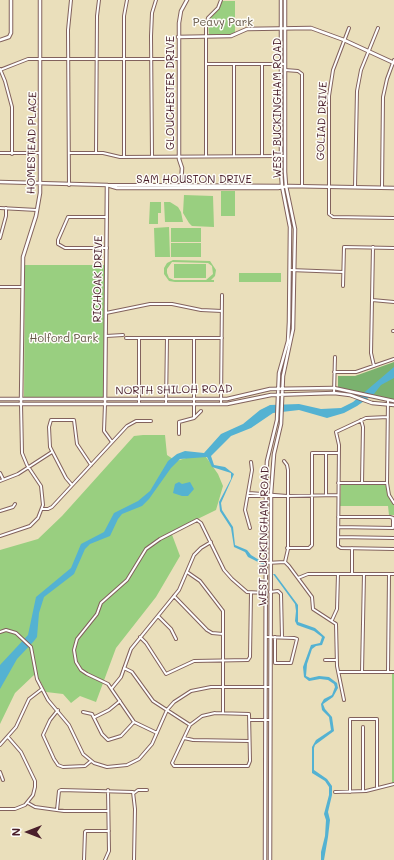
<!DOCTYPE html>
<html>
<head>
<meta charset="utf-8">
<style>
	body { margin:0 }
	#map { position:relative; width:394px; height:860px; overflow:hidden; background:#eadfbb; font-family:Mali,sans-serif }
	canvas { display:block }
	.north { position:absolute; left:8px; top:812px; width:40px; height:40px; -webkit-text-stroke:3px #fdfcf7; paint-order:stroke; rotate:270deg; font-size:11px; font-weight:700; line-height:16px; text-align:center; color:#4a1f2b }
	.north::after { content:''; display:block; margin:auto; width:14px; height:18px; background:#4a1f2b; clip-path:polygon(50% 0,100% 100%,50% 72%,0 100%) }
</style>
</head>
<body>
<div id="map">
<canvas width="394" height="860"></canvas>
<div class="north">N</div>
</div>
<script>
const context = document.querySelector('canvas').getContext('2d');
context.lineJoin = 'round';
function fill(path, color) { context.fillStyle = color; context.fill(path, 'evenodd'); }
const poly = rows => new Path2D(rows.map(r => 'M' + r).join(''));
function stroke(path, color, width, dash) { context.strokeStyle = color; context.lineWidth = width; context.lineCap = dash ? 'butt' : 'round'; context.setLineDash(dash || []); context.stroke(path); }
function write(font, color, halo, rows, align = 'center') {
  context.font = font + ' Mali,sans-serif'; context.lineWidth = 3; context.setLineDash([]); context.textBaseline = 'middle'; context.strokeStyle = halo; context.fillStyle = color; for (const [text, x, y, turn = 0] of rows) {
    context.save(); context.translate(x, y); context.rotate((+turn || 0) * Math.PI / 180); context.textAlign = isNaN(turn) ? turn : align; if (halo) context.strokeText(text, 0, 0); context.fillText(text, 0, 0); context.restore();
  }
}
const green = poly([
	[222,1,235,1,235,34,209,35,208,22],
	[221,191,235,191,235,216,221,216],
	[184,195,213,196,214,227,192,226,189,223,183,213],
	[150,202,161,202,161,213,158,213,158,224,149,224],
	[164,202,170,202,178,207,181,212,183,222,165,222],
	[169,227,170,257,155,257,154,228],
	[171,228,201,228,201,242,171,242],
	[171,243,201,243,201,257,171,257],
	[173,260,210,261,216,270,215,276,211,280,214,280,214,282,175,282,169,281,164,274,164,268,167,263],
	[172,262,208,263,212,266,213,274,206,280,174,280,169,278,167,273,167,269],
	[174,264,206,264,206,278,174,278],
	[25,265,105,265,103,398,24,397],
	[239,273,281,273,281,282,239,282],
	[143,435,165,435,167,455,176,461,193,456,206,457,218,474,223,486,216,510,171,532,180,556,156,597,116,648,96,702,80,696,71,703,63,694,46,692,40,681,34,675,15,693,0,724,0,550,38,539,62,516,134,436],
	[341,484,385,484,394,505,394,515,389,515,388,506,340,506],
	[392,674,394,674,394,782,392,783]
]);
const forest = poly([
	[394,362,394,400,376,397,338,387,338,376,355,376]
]);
const water = poly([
	[394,367,394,378,381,385,374,394,357,406,344,413,327,418,299,410,273,413,251,428,231,436,211,456,214,465,225,467,234,474,221,503,222,510,233,527,235,545,247,550,251,555,264,563,264,565,248,557,245,552,234,547,231,528,220,511,219,502,231,479,231,473,212,467,207,457,180,459,171,468,149,499,142,506,122,514,118,519,110,536,90,544,85,549,74,574,44,597,39,613,37,637,34,641,17,659,0,689,0,665,28,635,36,597,71,568,81,544,104,532,114,513,138,501,150,491,168,461,177,454,185,451,204,453,221,434,243,424,260,410,270,405,299,404,321,409,341,408,353,402],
	[179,482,182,484,190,482,194,489,188,496,182,496,173,493,175,484],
	[273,574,275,574,298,605,298,622,315,628,325,637,322,645,316,646,312,649,307,664,306,676,310,678,319,676,329,677,337,683,338,688,333,697,323,704,325,709,332,717,334,731,315,745,314,748,314,770,327,779,332,786,332,795,328,812,330,820,328,837,324,860,321,860,321,852,325,836,326,820,324,814,329,795,329,787,325,781,312,773,312,747,316,740,331,730,329,717,322,710,321,704,324,699,332,695,335,687,334,684,328,680,320,679,309,681,304,677,303,667,311,645,320,643,322,637,314,631,297,625,295,621,296,611,295,604]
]);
const minor = poly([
	[349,28,333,70,329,96,329,214,333,217,394,218],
	[206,64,285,64],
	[234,64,234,156],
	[262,64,262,156],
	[0,69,5,81,12,107,12,154],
	[0,70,28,59,179,59],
	[285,70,298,71,302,74,302,186],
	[0,153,40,153],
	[69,153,103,153,120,157,285,156],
	[96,153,97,16,99,0],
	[124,156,124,16,127,0],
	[152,156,151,36,152,13,156,0],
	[206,156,206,26,208,18,218,8,221,0],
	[69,185,68,30,71,0],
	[355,187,357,91,361,70,378,28],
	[382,187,383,97,387,79,394,60],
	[0,208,37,210],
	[0,238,6,216,6,208],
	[373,247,371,353,374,366],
	[107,248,65,248,58,244,58,240,68,217,107,217],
	[290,270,343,272],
	[343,286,344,247,394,248],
	[0,287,22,287],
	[372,300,394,302],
	[106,313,150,304,172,304,201,310,222,311],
	[393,331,394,331],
	[106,336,123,335],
	[126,338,222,338],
	[334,372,356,372,394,359],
	[334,393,335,357],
	[388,400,387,483,389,495,394,503],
	[105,404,104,431,112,442],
	[139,404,139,338],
	[166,404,167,338],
	[221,404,222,295],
	[388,417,366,418,336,432,339,445,338,546,341,548,394,549],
	[194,418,194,338],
	[361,420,363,427,362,483,387,483],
	[179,434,179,422,194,418,201,411],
	[284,461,287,465,288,470,288,549,285,562],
	[0,473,3,479],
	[0,481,18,474,52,452],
	[338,483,362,483],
	[72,485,66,478,50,447,49,427,51,420,74,420,77,444,91,465],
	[326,495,326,453],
	[248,496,287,496,249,493],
	[287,496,338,495],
	[42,509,48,509,52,507,127,426,136,421,151,421],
	[0,511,13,507,15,504],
	[338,517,390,517,393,518,393,528],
	[338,527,393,528],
	[250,528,245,510,252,470,251,462],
	[0,536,30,526,38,518,43,505,41,486,27,465,22,453,21,404],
	[338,537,394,538],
	[287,548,309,548,312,545,312,453,338,453],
	[352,548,352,574],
	[266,563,285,562,289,566,312,597,313,609,336,624,337,666,344,700],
	[187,572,200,581,223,611,223,713],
	[298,578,308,574,394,574],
	[270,592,278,591,281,594,282,637],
	[174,596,207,630,212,633,223,634],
	[158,616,171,629,176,639],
	[332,620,337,609,338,574],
	[0,632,6,630,16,633,31,647,37,679,48,700,69,725,83,754,94,763,107,767,127,765,139,759,152,744,167,710,174,702,191,691,211,687,270,687],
	[140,637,146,643,166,674,194,661,248,660,250,657,251,593],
	[266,637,294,638,297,639,291,663,275,663,275,637],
	[325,660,337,660],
	[124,668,132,672,153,701,190,725],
	[339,672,394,672],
	[362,672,364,574],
	[388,672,389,574],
	[112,688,121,677,131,649,179,590,194,555,201,548,211,542],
	[58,710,50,720,43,735,54,759,58,765,63,767,85,766,91,761],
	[83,712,92,714,102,734,108,740,121,736,134,722],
	[215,713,249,714,250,761,248,766,174,766,172,763,190,725,202,716,215,713],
	[95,717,109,710,120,701],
	[250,720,270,720],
	[363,727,363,791],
	[157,733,134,722,108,684,87,674,81,670,76,662,74,650,77,639,97,614,101,603,127,580,146,549,160,539,197,520,201,523,224,570,232,579,247,592,266,593],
	[184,738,193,740,249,741],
	[0,745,16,727,29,699,42,689],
	[0,772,3,780],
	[335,792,366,791,394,784],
	[350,792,350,719,377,719,377,787],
	[134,793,138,790,147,790],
	[28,803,35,807,64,811,108,811],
	[0,809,15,809,25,805,33,795,35,787,35,781,21,752,8,737],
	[57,810,59,791,61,790,133,792,135,809,134,860],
	[84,860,85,832,86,831,109,831],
	[105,860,109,851,108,790]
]);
const tertiary = poly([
	[178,37,231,36,247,29,311,28,344,40,394,63],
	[0,40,9,37,11,33,11,0],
	[0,182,107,185,281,186],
	[107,185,117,188,278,188,289,186,394,188],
	[181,185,182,168,179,159,179,23,181,11,187,0],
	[21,404,23,257,36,216,40,193,40,0],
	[105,404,107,185]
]);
const secondary = poly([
	[0,399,227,399,270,389,334,388,394,401],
	[0,404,227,404,271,395,334,393,350,395,372,403,394,405],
	[265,860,266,487,267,461,277,420,279,373,288,341,289,322,290,227,282,186,281,171,281,0],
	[270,860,271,494,274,454,281,424,283,376,293,329,295,229,286,186,285,172,285,0]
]);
const parkNames = [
	["Peavy Park",223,23],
	["Holford Park",64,339]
];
const streetNames = [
	["GLOUCHESTER DRIVE",171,93,-90],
	["WEST BUCKINGHAM ROAD",278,108,-90],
	["GOLIAD DRIVE",322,121,-88],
	["HOMESTEAD PLACE",32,143,-89],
	["SAM HOUSTON DRIVE",194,180],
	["RICHOAK DRIVE",98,279,-89],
	["NORTH SHILOH ROAD",174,390,-1],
	["WEST BUCKINGHAM ROAD",264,536,-89]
];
fill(green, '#99cf80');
fill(forest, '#7ab26e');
fill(water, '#54b2d2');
stroke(minor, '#82625d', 4);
stroke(tertiary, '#82625d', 4.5);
stroke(secondary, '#82625d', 4.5);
stroke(minor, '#fff', 2);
stroke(tertiary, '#fff', 2.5);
stroke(secondary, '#fff', 2.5);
write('11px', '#625444', '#fdfcf7', parkNames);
write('11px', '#4a1f2b', '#fdfcf7', streetNames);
</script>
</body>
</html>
